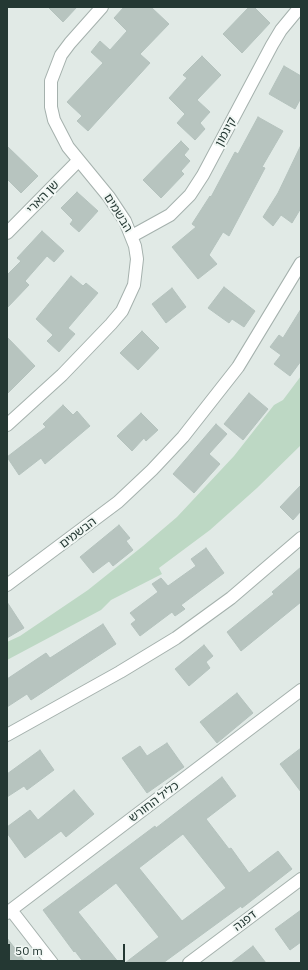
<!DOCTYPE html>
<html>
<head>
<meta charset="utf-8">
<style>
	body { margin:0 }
	#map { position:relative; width:308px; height:970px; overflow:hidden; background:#e1eae6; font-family:"IBM Plex Sans",sans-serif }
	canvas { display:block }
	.frame { position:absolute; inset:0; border:8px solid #243833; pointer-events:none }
	.scale { position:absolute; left:8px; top:944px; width:117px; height:18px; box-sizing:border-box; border:2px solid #243833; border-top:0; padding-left:5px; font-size:12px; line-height:14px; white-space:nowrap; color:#243833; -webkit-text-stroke:3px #f1f7f4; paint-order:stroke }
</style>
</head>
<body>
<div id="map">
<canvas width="308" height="970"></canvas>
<div class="frame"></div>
<div class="scale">50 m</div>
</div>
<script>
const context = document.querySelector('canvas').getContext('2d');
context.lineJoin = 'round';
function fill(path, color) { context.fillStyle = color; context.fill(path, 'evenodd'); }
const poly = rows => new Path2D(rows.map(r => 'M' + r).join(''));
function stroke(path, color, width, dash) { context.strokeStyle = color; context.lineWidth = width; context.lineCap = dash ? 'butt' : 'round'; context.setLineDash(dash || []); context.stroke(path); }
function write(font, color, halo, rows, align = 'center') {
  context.font = font + ' "IBM Plex Sans","Noto Sans Hebrew",sans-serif'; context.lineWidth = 4; context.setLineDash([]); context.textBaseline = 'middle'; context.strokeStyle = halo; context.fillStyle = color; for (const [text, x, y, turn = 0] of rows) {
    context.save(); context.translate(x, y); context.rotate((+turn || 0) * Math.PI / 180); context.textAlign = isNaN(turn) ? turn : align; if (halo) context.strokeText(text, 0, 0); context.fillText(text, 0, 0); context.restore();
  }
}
const green = poly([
	[301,376,301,445,257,488,210,530,159,568,162,574,111,600,101,610,7,660,7,642,20,636,88,590,143,546,177,517,234,456,274,405,283,400]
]);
const building = poly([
	[48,7,77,7,63,22,48,7],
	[124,7,151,7,169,24,140,54,150,63,88,131,77,121,82,116,67,102,103,63,91,52,100,41,110,50,127,31,114,18,124,7],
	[249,7,254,7,270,23,242,53,223,34,249,7],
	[202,56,221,75,197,100,210,112,200,123,205,129,195,140,177,123,185,114,169,98,187,78,183,75,202,56],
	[284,66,301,76,301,98,295,109,269,94,284,66],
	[258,117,283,131,262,167,265,168,229,236,223,232,209,255,217,264,198,279,172,247,196,227,192,224,210,196,211,197,235,152,238,154,258,117],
	[181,141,189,149,184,155,190,161,181,171,184,174,161,198,143,180,181,141],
	[301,145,301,208,292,223,281,215,273,226,263,217,278,193,301,145],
	[7,146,38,176,21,193,7,179,7,146],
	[77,192,98,211,79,232,70,224,73,220,61,208,77,192],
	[42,231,64,251,54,262,47,256,25,281,29,285,7,308,7,275,21,261,17,258,42,231],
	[71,276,83,286,86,283,98,293,68,328,75,334,59,352,47,341,53,335,36,319,71,276],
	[224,287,255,311,244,327,232,319,229,323,208,308,224,287],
	[172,288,186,307,166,323,152,304,172,288],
	[301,309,301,361,290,376,274,364,281,355,270,347,279,335,283,338,301,309],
	[142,331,159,348,138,370,120,353,142,331],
	[7,337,35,366,7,394,7,337],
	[249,393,268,409,243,440,224,424,249,393],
	[63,405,73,415,77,411,90,426,45,464,41,458,19,475,7,457,46,427,43,424,63,405],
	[141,413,158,430,146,441,144,438,132,451,117,436,141,413],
	[216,424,227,434,209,454,220,464,194,493,173,474,216,424],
	[301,485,301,511,293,520,280,507,301,485],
	[119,525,130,538,126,541,133,550,113,566,109,561,93,573,80,557,119,525],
	[206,548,224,573,181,605,185,609,175,616,172,612,140,636,131,624,136,620,130,613,158,592,152,584,161,578,168,586,196,566,191,559,206,548],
	[301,567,301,602,241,651,227,632,274,594,272,592,301,567],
	[7,602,24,628,7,638,7,602],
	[103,624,116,644,31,700,27,694,7,707,7,679,46,653,50,658,103,624],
	[204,645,213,656,206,662,210,668,189,686,175,669,204,645],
	[237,693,253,713,217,743,200,722,237,693],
	[167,743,184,767,147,793,122,758,140,746,147,756,167,743],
	[301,748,301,792,280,764,301,748],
	[40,750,54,770,27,790,24,786,7,797,7,774,40,750],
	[222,777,236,796,206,819,229,849,231,848,249,873,278,851,292,869,242,908,241,906,163,963,125,963,159,937,116,883,78,912,119,963,84,963,75,951,74,952,43,910,155,826,156,828,222,777],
	[183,834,226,888,182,921,139,868,183,834],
	[74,790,94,814,66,837,61,831,25,858,7,833,7,827,30,810,38,820,74,790],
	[301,910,301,942,290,950,275,929,301,910],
	[7,938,26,963,7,963,7,938],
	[253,946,266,963,231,963,253,946]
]);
const minor = poly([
	[7,233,78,161],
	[132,236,170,215,190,195,203,175,272,45,281,30,300,7],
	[7,425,62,375,111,324,122,311,134,285,137,259,135,246,125,221,109,197,68,147,54,120,51,107,51,81,61,55,70,43,102,7],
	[7,585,118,502,152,470,183,437,238,367,301,263],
	[7,735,120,672,176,638,231,598,301,538],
	[11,910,52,963],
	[7,913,301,690],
	[189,963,301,879]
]);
const streetNames = [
	["קינמון",226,132,-62],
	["שן הארי",43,197,-46],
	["הבשמים",118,213,58],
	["הבשמים",78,533,-37],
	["כליל החורש",154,802,-37],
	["דפנה",245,921,-37]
];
fill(green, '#bdd8c4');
fill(building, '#b7c4bf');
stroke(building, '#b4c2bd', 1);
stroke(minor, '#a5b1ad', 14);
stroke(minor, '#fff', 12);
write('12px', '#243833', '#f1f7f4', streetNames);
</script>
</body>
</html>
